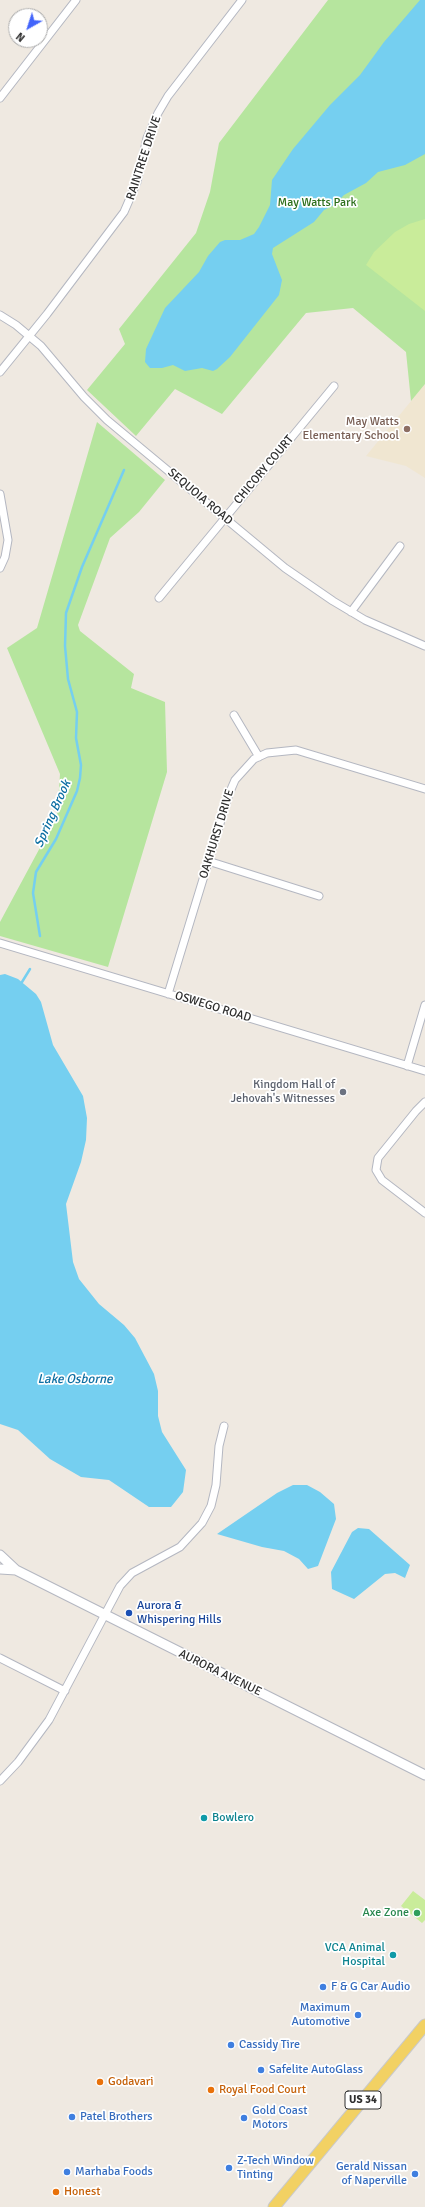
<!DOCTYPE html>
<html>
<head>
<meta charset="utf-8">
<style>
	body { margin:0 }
	#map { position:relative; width:425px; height:2207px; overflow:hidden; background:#efe9e1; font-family:Signika,sans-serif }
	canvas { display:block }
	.north { position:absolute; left:8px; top:8px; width:40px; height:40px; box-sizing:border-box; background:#fff; border:1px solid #ababab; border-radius:50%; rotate:219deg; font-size:11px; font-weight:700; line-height:16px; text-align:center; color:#2e2e2e }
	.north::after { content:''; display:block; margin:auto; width:14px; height:18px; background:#4264fb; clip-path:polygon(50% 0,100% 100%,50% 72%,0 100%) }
</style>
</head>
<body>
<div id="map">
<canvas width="425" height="2207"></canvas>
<div class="north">N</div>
</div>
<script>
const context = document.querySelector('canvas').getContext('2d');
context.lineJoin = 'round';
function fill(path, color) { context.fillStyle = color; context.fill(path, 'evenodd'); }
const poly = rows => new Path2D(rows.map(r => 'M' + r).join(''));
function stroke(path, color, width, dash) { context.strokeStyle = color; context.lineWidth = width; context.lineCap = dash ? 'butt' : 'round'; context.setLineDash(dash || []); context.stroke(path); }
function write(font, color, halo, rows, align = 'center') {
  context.font = font + ' Signika,sans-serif'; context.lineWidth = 3.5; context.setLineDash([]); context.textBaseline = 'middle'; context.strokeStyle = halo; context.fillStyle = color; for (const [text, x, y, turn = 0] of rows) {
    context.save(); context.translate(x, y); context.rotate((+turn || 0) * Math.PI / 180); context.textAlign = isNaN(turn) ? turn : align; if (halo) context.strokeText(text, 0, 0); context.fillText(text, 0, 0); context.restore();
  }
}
const education = poly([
	[425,384,425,478,406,466,366,456]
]);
const green = poly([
	[328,0,425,0,425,384,411,401,406,352,353,308,306,313,222,414,175,389,136,436,87,390,125,344,119,329,196,233,210,192,219,143],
	[97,422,165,480,139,512,110,538,78,625,80,631,134,674,131,688,165,702,167,772,108,967,0,936,0,922,57,816,60,774,7,648,37,628]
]);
const pitch = poly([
	[425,219,425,311,366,265,374,252,395,232,409,224],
	[413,1891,425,1900,425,1920,422,1923,401,1906]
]);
const water = poly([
	[420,0,425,0,425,154,405,165,378,172,366,183,344,195,334,205,324,210,314,222,273,248,272,254,282,280,279,295,230,357,217,369,213,371,202,368,185,371,173,365,162,368,150,368,145,362,146,349,165,308,199,272,208,256,220,242,225,240,240,240,254,234,259,227,270,205,272,180,293,149,330,105,360,75,384,42],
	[5,974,18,979,36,994,41,1002,53,1045,83,1096,87,1118,86,1140,81,1162,66,1204,73,1262,79,1279,99,1304,124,1325,135,1338,154,1374,158,1391,158,1416,162,1432,186,1470,183,1492,171,1507,149,1507,109,1480,81,1477,50,1459,18,1430,0,1424,0,975],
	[293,1485,307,1485,320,1492,334,1504,336,1519,318,1566,308,1569,299,1559,284,1551,262,1547,217,1534,277,1493],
	[358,1528,369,1529,410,1565,405,1578,395,1573,385,1574,354,1599,332,1589,331,1572,352,1532]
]);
const stream = poly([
	[40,936,33,893,36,872,56,839,77,791,80,778,81,765,76,738,77,712,68,679,65,646,66,613,82,567,124,470],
	[22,982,30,969]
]);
const minor = poly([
	[0,98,76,0],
	[0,315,16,325,41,346,84,397,107,420,285,568,333,601,365,620,425,646],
	[0,372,47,314,124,212,137,182,147,138,158,113,168,96,242,0],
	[0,494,8,540,5,557,0,568],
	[159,598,334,386],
	[351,612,400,546],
	[234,715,259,757],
	[208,861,319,896],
	[0,943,425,1071],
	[168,994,229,794,235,780,254,759,267,753,296,750,425,789],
	[407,1066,425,1005],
	[425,1102,416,1111,378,1158,376,1170,382,1180,425,1213],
	[0,1658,65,1691],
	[0,1781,18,1762,49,1720,120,1586,132,1573,180,1547,202,1523,211,1506,216,1485,219,1446,224,1426]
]);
const secondary = poly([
	[0,1555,16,1570,425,1775],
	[0,1569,16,1570]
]);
const primary = poly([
	[274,2207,425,2025]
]);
const markers = [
	[407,429,4,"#8d6e63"],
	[343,1092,4,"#6b7280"],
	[129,1613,4,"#1a4fb4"],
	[204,1818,4,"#0f9aa8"],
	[417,1913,4,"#2e9e5b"],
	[393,1955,4,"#0f9aa8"],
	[323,1987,4,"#3f7fe0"],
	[358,2015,4,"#3f7fe0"],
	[231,2045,4,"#3f7fe0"],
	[261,2070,4,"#3f7fe0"],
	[100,2082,4,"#e8710a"],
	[211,2090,4,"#e8710a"],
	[72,2117,4,"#3f7fe0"],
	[244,2118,4,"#3f7fe0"],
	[229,2168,4,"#3f7fe0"],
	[67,2172,4,"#3f7fe0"],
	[415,2174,4,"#3f7fe0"],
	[56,2192,4,"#e8710a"]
];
const shields = [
	[363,2100,36]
];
const shieldNames = [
	["US 34",363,2100]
];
const streetNames = [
	["RAINTREE DRIVE",144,158,-72],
	["CHICORY COURT",264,470,-50],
	["SEQUOIA ROAD",200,497,40],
	["OAKHURST DRIVE",217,834,-73],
	["OSWEGO ROAD",213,1007,17],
	["AURORA AVENUE",220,1673,26]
];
const parkNames = [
	["May Watts Park",317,203]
];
const educationNames = [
	["May Watts",399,422],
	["Elementary School",399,436]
];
const worshipNames = [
	["Kingdom Hall of",335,1085],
	["Jehovah's Witnesses",335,1099]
];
const transitNames = [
	["Aurora &",137,1606],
	["Whispering Hills",137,1620]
];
const cultureNames = [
	["Bowlero",212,1818],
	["VCA Animal",385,1948,"right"],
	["Hospital",385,1962,"right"]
];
const leisureNames = [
	["Axe Zone",409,1913]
];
const shopNames = [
	["F & G Car Audio",331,1987],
	["Maximum",350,2008,"right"],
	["Automotive",350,2022,"right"],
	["Cassidy Tire",239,2045],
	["Safelite AutoGlass",269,2070],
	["Gold Coast",252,2111],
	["Motors",252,2125],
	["Patel Brothers",80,2117],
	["Z-Tech Window",237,2161],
	["Tinting",237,2175],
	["Gerald Nissan",407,2167,"right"],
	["of Naperville",407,2181,"right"],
	["Marhaba Foods",75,2172]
];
const foodNames = [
	["Godavari",108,2082],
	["Royal Food Court",219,2090],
	["Honest",64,2192]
];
const waterNames = [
	["Spring Brook",53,814,-66],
	["Lake Osborne",75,1380]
];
fill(education, '#f0e6d1');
fill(green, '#b6e59e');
fill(pitch, '#c9ec9a');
fill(water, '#75cff0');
stroke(stream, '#75cff0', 2.5);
stroke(minor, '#b4b7c1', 9);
stroke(secondary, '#b4b7c1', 11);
stroke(primary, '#c9c9c9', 13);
stroke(minor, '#fff', 7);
stroke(secondary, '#fff', 9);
stroke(primary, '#f2d163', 11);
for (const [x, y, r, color] of markers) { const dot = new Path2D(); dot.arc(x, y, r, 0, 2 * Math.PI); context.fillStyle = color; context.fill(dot); stroke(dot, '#fff', 1.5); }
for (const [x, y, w] of shields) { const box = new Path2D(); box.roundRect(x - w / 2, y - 9, w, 18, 3); context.fillStyle = '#fff'; context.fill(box); stroke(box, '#2e2e2e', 1); }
write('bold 11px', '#2e2e2e', null, shieldNames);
write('12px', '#2e2e2e', '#fff', streetNames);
write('12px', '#2c6e1b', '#fff', parkNames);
write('12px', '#785e54', '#fff', educationNames, 'right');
write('12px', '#5b616d', '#fff', worshipNames, 'right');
write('12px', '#164399', '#fff', transitNames, 'left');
write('12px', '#0d838f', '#fff', cultureNames, 'left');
write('12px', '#27864d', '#fff', leisureNames, 'right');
write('12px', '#366cbe', '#fff', shopNames, 'left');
write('12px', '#c56008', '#fff', foodNames, 'left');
write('italic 13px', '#0d6fa3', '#fff', waterNames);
</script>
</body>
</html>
